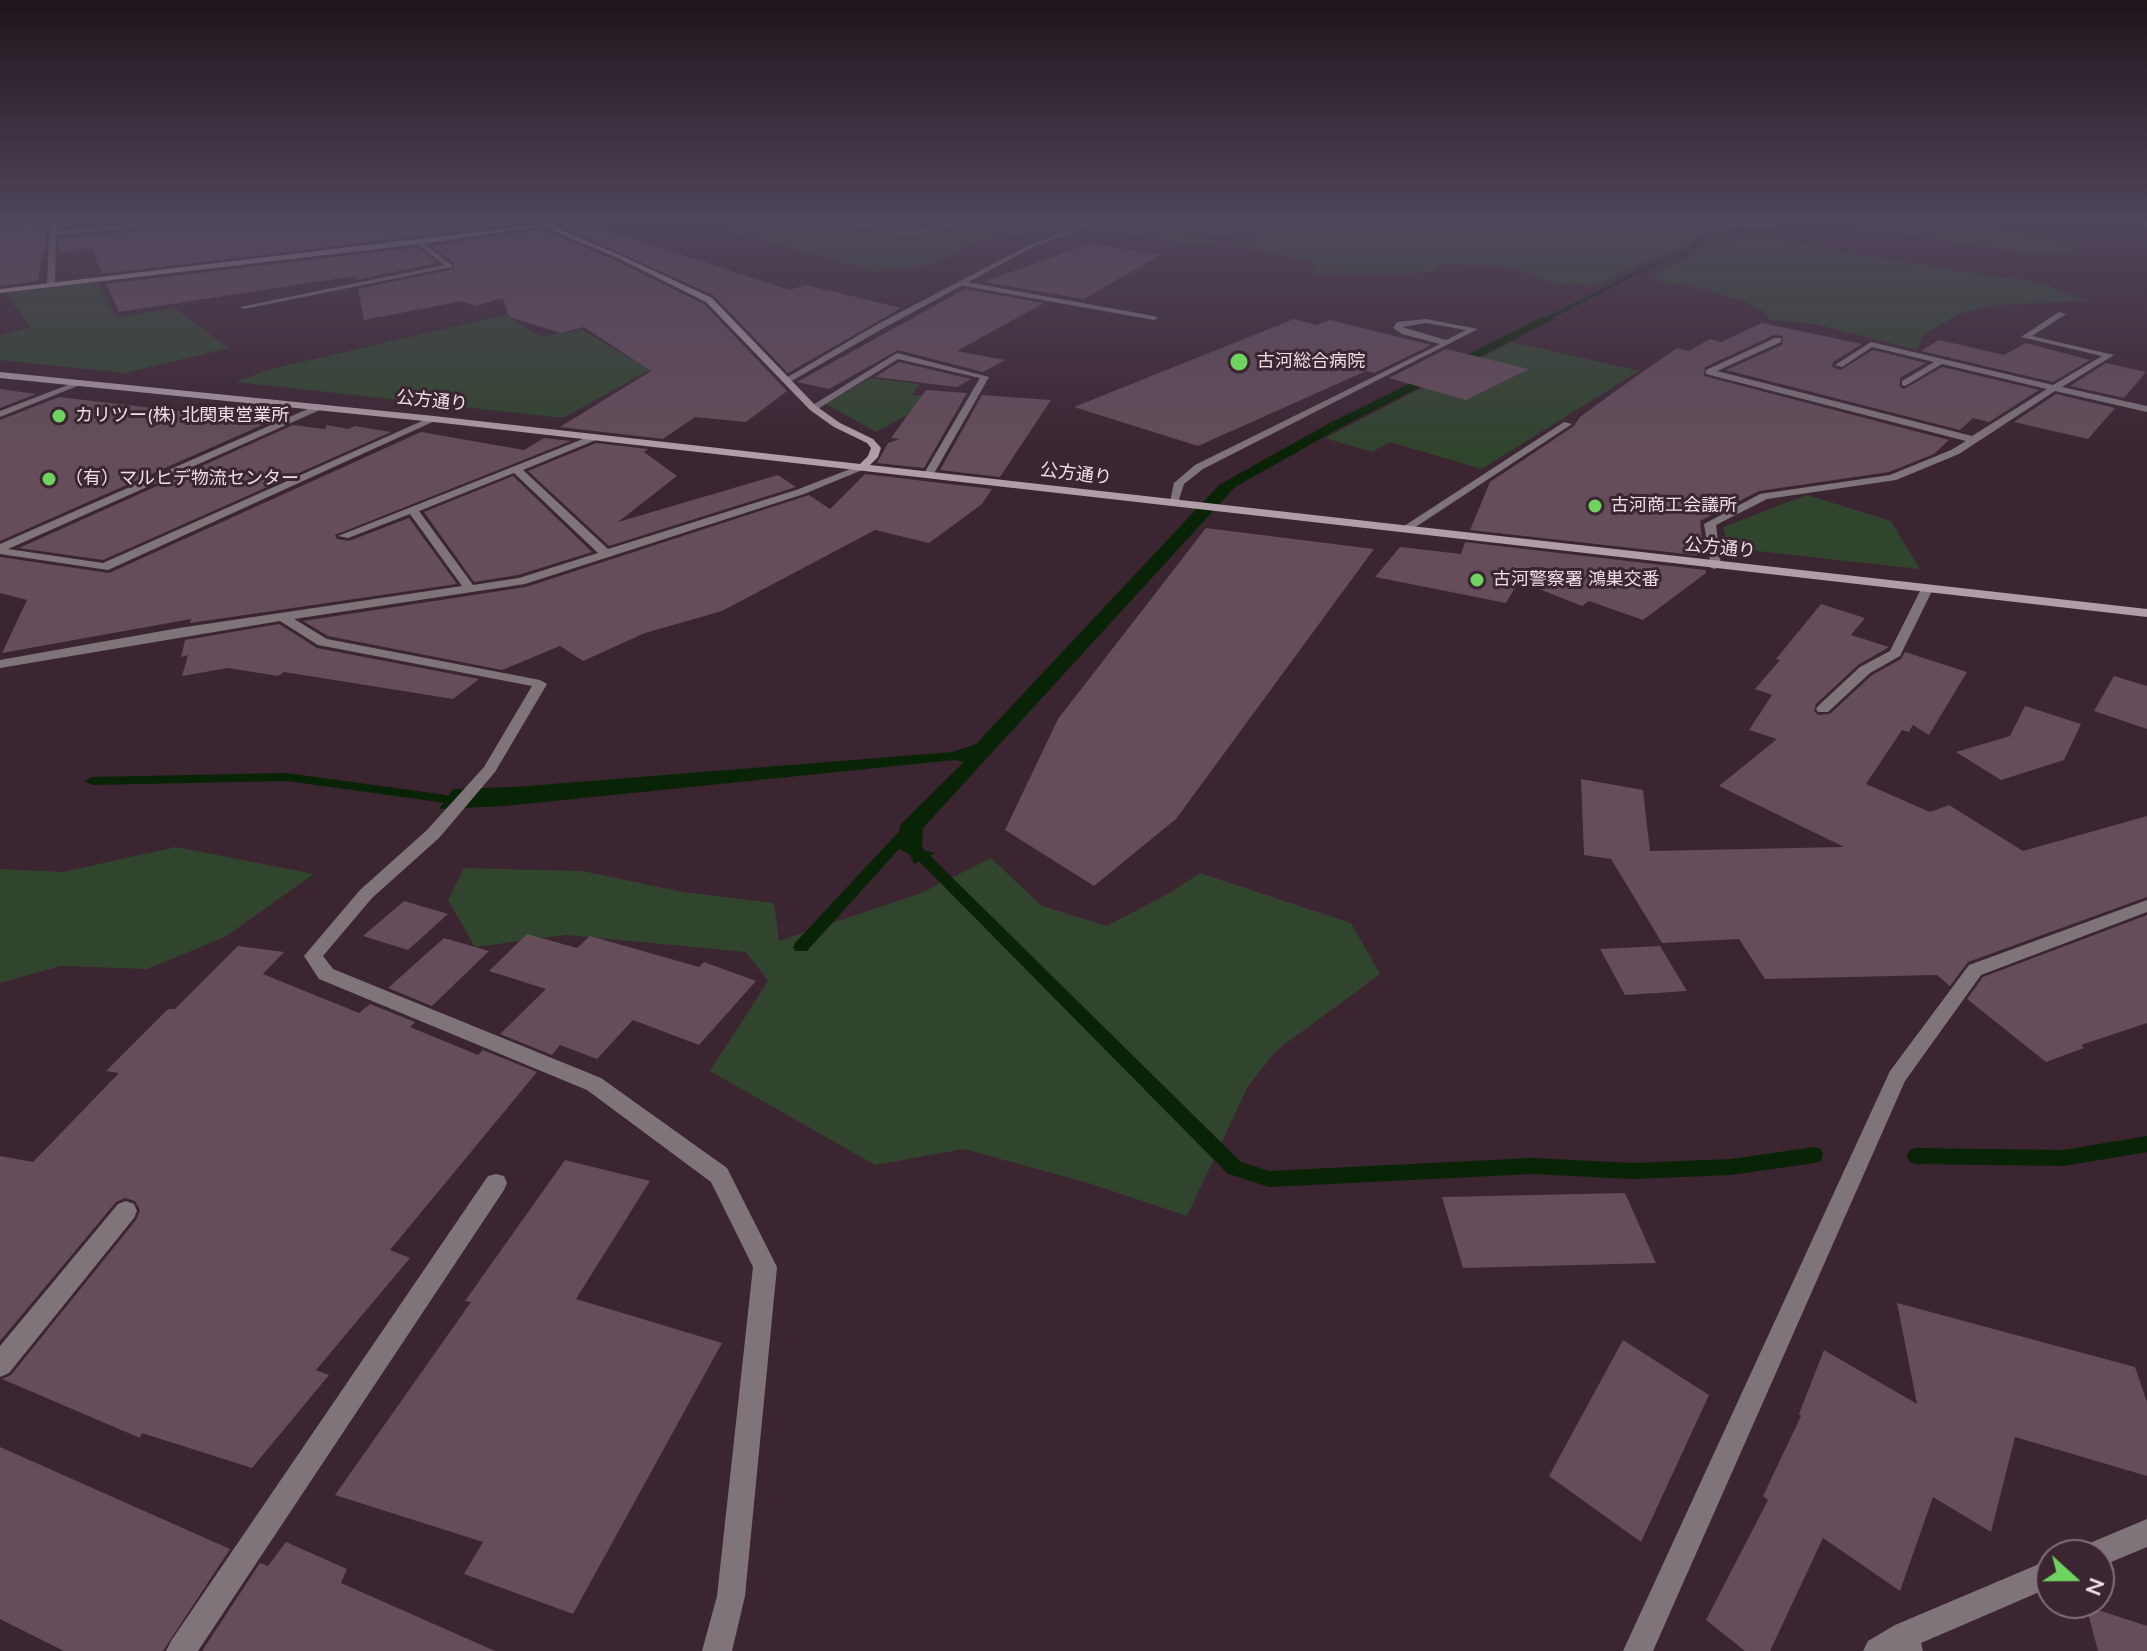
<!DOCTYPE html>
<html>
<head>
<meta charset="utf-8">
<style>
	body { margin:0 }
	#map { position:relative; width:2147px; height:1651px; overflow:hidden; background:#3b2531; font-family:Mulish,sans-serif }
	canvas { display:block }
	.north { position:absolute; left:2035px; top:1539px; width:80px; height:80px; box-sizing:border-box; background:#3b2531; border:2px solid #836f7a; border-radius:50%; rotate:111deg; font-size:22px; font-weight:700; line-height:32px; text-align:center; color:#eedfe7 }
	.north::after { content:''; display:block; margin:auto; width:28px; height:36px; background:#6fd360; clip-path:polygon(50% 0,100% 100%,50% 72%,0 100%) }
</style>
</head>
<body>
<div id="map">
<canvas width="2147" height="1651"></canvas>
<div class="north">N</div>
</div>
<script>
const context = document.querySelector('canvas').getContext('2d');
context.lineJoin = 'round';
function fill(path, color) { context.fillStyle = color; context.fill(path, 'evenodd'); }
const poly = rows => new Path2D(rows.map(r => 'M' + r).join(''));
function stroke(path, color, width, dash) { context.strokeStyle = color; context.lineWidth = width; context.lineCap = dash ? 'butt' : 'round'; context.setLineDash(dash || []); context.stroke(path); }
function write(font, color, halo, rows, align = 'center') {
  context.font = font + ' Mulish,"Noto Sans JP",sans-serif'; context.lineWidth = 6; context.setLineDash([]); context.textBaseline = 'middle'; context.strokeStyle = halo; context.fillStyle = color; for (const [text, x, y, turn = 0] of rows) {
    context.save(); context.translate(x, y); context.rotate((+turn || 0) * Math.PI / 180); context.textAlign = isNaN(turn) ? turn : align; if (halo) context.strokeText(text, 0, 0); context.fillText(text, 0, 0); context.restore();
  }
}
const green = poly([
	[790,220,1130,220,1217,242,1198,245,1094,229,1036,232,979,241,933,264,875,271,726,231],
	[1147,220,1896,220,1750,228,1740,226,1699,237,1688,246,1634,266,1595,286,1556,283,1508,267,1440,264,1434,271,1407,274,1312,274,1317,263,1237,246,1260,238,1195,235],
	[1945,223,2053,238,2072,244,2070,255,2032,254,1851,226],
	[1758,234,1870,257,2041,283,2088,301,1996,305,1960,313,1923,335,1918,350,1815,324,1769,320,1764,311,1744,301,1696,287,1658,282,1654,274,1719,244],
	[98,282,116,318,174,308,229,348,125,373,0,360,0,336,30,327,6,293],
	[505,315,542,337,582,330,650,370,563,418,236,382,267,370],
	[1512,342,1639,371,1482,469,1390,442,1372,452,1325,438],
	[870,378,920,384,912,395,960,398,951,418,907,415,876,432,826,404],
	[1807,495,1891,521,1920,569,1729,548,1723,527],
	[176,847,314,874,225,937,147,969,61,966,0,983,0,869,63,872],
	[991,858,1042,906,1107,926,1171,892,1200,873,1351,923,1380,974,1277,1050,1248,1086,1187,1216,1088,1183,964,1149,875,1165,710,1071,768,981,746,952,566,935,475,947,448,900,464,868,583,871,683,892,774,903,779,941,921,893]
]);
const water = poly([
	[1543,317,1554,319,1338,429,1235,487,923,828,922,850,935,853,914,864,910,855,898,848,900,825,964,762,954,760,505,806,439,809,453,789,515,787,953,752,976,744,1219,485,1326,425]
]);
const stream = poly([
	[1916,220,1952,220,1786,228,1712,237,1690,252,1650,268,1533,328,1528,327,1646,266,1686,250,1708,234,1786,224,1916,220],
	[287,773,446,795,453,799,446,803,287,781,92,785,85,781,92,777,287,773],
	[912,822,917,823,919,826,917,829,807,951,795,951,793,947,795,943,907,823,912,822],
	[911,840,916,842,1241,1162,1269,1171,1533,1158,1633,1163,1731,1159,1814,1147,1821,1149,1823,1155,1821,1161,1814,1163,1731,1175,1633,1179,1533,1174,1269,1187,1235,1176,1228,1174,906,848,904,845,911,840],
	[2147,1136,2147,1152,2063,1166,1916,1164,1909,1162,1907,1156,1909,1150,1916,1148,2063,1150,2147,1136]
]);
const building = poly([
	[0,220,47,220,45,254,42,254,38,281,0,286],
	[59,220,132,220,59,228],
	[144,220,283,220,283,228,351,220,554,220,102,274,92,248,59,252,59,238,135,231],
	[579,221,789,290,806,285,901,308,788,373,713,295,560,226],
	[542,229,617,261,704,304,787,391,746,422,695,417,663,439,560,427,651,371,584,327,561,333,509,317,503,298,475,306,462,301,364,320,358,289,454,269,454,263,431,246],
	[1090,243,1160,255,1084,299,984,282],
	[417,247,437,263,356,280,355,276,119,312,106,284],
	[965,289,1044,303,957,351,1005,360,983,372,898,350,829,389,797,382],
	[1294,319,1317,325,1330,320,1431,345,1374,373,1366,371,1198,446,1074,407],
	[1762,323,1862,344,1833,362,1832,367,1841,370,1873,350,1926,363,1900,378,1900,387,1904,389,1942,367,2039,390,1989,422,1973,418,1960,430,1726,370,1782,345,1783,336,1774,335,1705,367,1704,376,1949,440,1934,454,1889,472,1759,491,1700,521,1704,556,1470,530,1490,482,1574,426,1580,417,1621,387,1677,348,1689,351,1710,339,1721,342],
	[1939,340,2004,355,2026,343,2090,360,2053,382,1921,351],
	[1446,349,1529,369,1466,400,1389,378],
	[899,362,971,379,957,387,875,377],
	[2106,363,2146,372,2124,398,2070,386],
	[0,389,36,394,0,408],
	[926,390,967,393,924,468,877,463,888,443,900,439,891,438],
	[2056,394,2115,408,2088,439,2014,422],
	[982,395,1051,400,1000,477,940,470],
	[59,397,269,422,0,541,0,420],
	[293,425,325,429,327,425,348,429,355,426,391,432,103,560,19,548],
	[421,432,524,450,544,438,571,441,335,535,337,539,349,541,409,518,457,584,190,623,191,619,2,653,27,600,0,593,0,557,109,573],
	[596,443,648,449,644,452,677,476,618,522,778,475,796,487,609,546,528,471],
	[865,474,992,489,982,504,929,543,875,530,722,611,645,633,583,661,560,646,502,670,328,636,303,621,526,587,809,495,830,509],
	[513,476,592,552,518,575,474,582,424,512],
	[1206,528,1374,549,1176,819,1094,886,1005,830,1058,719],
	[1465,542,1705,570,1706,573,1643,620,1589,601,1582,606,1519,581,1506,603,1375,577,1400,547,1461,554],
	[1821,604,1865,618,1851,635,1889,647,1858,665,1816,704,1814,711,1818,715,1830,714,1872,675,1901,659,1905,652,1967,672,1929,735,1913,725,1909,732,1902,730,1866,784,1930,812,1949,805,2023,851,2147,816,2147,897,1968,962,1950,986,1937,975,1765,979,1739,939,1662,943,1611,859,1584,855,1581,779,1643,790,1650,851,1844,847,1719,786,1777,739,1749,730,1772,695,1755,689,1780,660,1776,659],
	[279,624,317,648,479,679,453,699,284,672,278,676,228,668,182,676,188,655,181,657,185,640],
	[2114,676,2147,686,2147,729,2094,711],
	[2025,706,2081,724,2064,760,2001,780,1956,752,2010,736],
	[404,901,448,914,408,950,363,936],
	[2147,915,2147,1023,2081,1045,2084,1048,2046,1062,1967,999,1983,977],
	[527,934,577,948,590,936,699,967,704,962,756,981,699,1045,633,1020,597,1059,560,1045,552,1055,500,1034,546,989,489,971],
	[444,938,489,951,432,1006,388,988],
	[238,946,284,952,263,974,359,1013,370,1004,415,1022,410,1027,478,1055,483,1050,537,1072,390,1250,410,1258,316,1370,329,1375,252,1468,142,1433,140,1438,2,1379,11,1375,136,1220,140,1210,135,1201,125,1198,116,1202,0,1341,0,1156,33,1162,119,1073,106,1071,168,1009,175,1009],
	[1660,946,1687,991,1625,995,1600,949],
	[565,1160,650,1181,576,1299,722,1343,573,1614,464,1574,483,1542,335,1495,471,1302,465,1301],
	[1625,1193,1656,1263,1463,1268,1442,1197],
	[1897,1303,2135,1367,2147,1402,2147,1476,2015,1437,1991,1532,1933,1497,1900,1591,1823,1538,1770,1651,1745,1651,1706,1620,1768,1500,1763,1496,1801,1416,1799,1414,1824,1350,1917,1404],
	[1623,1340,1709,1395,1641,1542,1549,1476],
	[0,1447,230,1549,163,1651,64,1651,0,1619],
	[286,1542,347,1569,341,1583,495,1651,202,1651,260,1563,268,1566],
	[2086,1606,2147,1626,2147,1651,2098,1651]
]);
const path = poly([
	[0,222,20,220],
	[0,230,27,227]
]);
const lane = poly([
	[961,281,1154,316,1158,318,1154,320,958,285,961,281],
	[1426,319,1478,329,1203,469,1184,484,1177,506,1169,506,1174,483,1195,465,1440,344,1402,334,1393,328,1397,322,1426,319],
	[1426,323,1466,330,1446,340,1402,327,1426,323]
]);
const street = poly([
	[50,220,56,220,56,231,133,224,135,220,141,220,135,228,56,235,55,284,51,286,47,284,50,220],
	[835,220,845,220,908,233,964,220,973,220,908,237,835,220],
	[1099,220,1107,220,1033,247,882,329,788,383,781,381,876,325,1029,245,1099,220],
	[2124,220,2147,222,2147,226,2125,221,2124,220],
	[419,240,452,265,452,267,244,309,240,307,444,265,417,243,419,240],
	[2059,312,2066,314,2032,336,2114,355,2062,387,2147,406,2147,412,2055,391,1959,454,1896,480,1767,499,1716,525,1721,565,1715,569,1711,568,1704,524,1760,494,1890,475,1951,450,1966,441,1706,374,1706,370,1775,338,1781,338,1781,342,1717,371,1972,436,2047,389,1942,364,1905,386,1902,385,1902,381,1934,362,1872,347,1842,367,1835,365,1871,342,2053,385,2102,356,2021,337,2059,312],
	[897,353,989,377,932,477,923,475,980,378,898,359,816,410,808,408,897,353],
	[78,381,85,383,0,417,0,411,78,381],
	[319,404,324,407,322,409,8,549,103,563,431,417,439,419,108,570,0,554,0,544,319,404],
	[1564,422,1572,424,1408,532,1398,530,1564,422],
	[593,435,598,438,596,440,523,470,608,549,796,490,858,466,867,468,804,494,525,584,294,619,327,639,540,680,547,684,495,772,439,838,372,898,323,956,333,969,601,1078,727,1168,777,1267,745,1596,732,1651,702,1651,717,1596,753,1267,711,1182,587,1090,319,979,304,956,360,890,427,830,484,767,532,686,318,645,280,621,0,668,0,660,179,628,462,586,410,514,348,538,338,536,593,435],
	[514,473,598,553,519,578,473,585,419,511,514,473],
	[1927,585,1933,589,1900,656,1870,673,1828,712,1818,712,1816,709,1818,706,1860,667,1890,651,1921,589,1927,585],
	[2147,900,2147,912,1981,975,1905,1081,1653,1651,1623,1651,1890,1071,1969,965,2147,900],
	[496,1174,504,1176,507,1183,504,1190,198,1651,166,1651,171,1641,488,1176,496,1174],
	[126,1201,134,1204,137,1211,134,1218,9,1373,0,1377,0,1346,118,1204,126,1201],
	[2147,1519,2147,1547,2099,1567,2099,1555,2081,1555,2085,1545,2147,1519],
	[2051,1559,2051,1587,1921,1643,1923,1651,1863,1651,1868,1641,1895,1625,2051,1559]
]);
const secondary = poly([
	[576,220,550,225,622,256,712,298,816,406,840,423,873,439,881,448,878,457,870,465,2147,609,2147,617,434,422,0,378,0,372,434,416,860,464,868,456,871,448,867,443,834,427,810,410,706,302,618,258,542,226,428,243,0,293,0,289,576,220]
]);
const markers = [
	[1239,362,10,"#6fd360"],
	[59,416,8,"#6fd360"],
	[49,479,8,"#6fd360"],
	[1595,506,8,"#6fd360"],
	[1477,580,8,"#6fd360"]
];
const farPoinames = [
	["古河総合病院",1257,362],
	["カリツー(株) 北関東営業所",75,416],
	["（有）マルヒデ物流センター",65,479],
	["古河商工会議所",1611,506],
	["古河警察署 鴻巣交番",1493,580]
];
const farStreetnames = [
	["公方通り",432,401,6],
	["公方通り",1076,474,7],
	["公方通り",1720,548,6]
];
fill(green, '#31442e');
fill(water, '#082305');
fill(stream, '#082305');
fill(building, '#654d5a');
stroke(path, '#8c7983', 2, [4, 2]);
fill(lane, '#80747b');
fill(street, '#80747b');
fill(secondary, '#b09da7');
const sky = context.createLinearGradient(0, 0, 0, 451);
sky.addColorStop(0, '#20141b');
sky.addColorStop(0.49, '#4f465a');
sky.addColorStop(1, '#4f465a00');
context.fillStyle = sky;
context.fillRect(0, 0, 2147, 451);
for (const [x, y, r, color] of markers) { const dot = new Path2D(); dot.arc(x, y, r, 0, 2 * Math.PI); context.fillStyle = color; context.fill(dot); stroke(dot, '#3b2531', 3); }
write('18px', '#eedfe7', '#3b2531', farPoinames, 'left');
write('18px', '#eedfe7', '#3b2531', farStreetnames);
</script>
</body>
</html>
